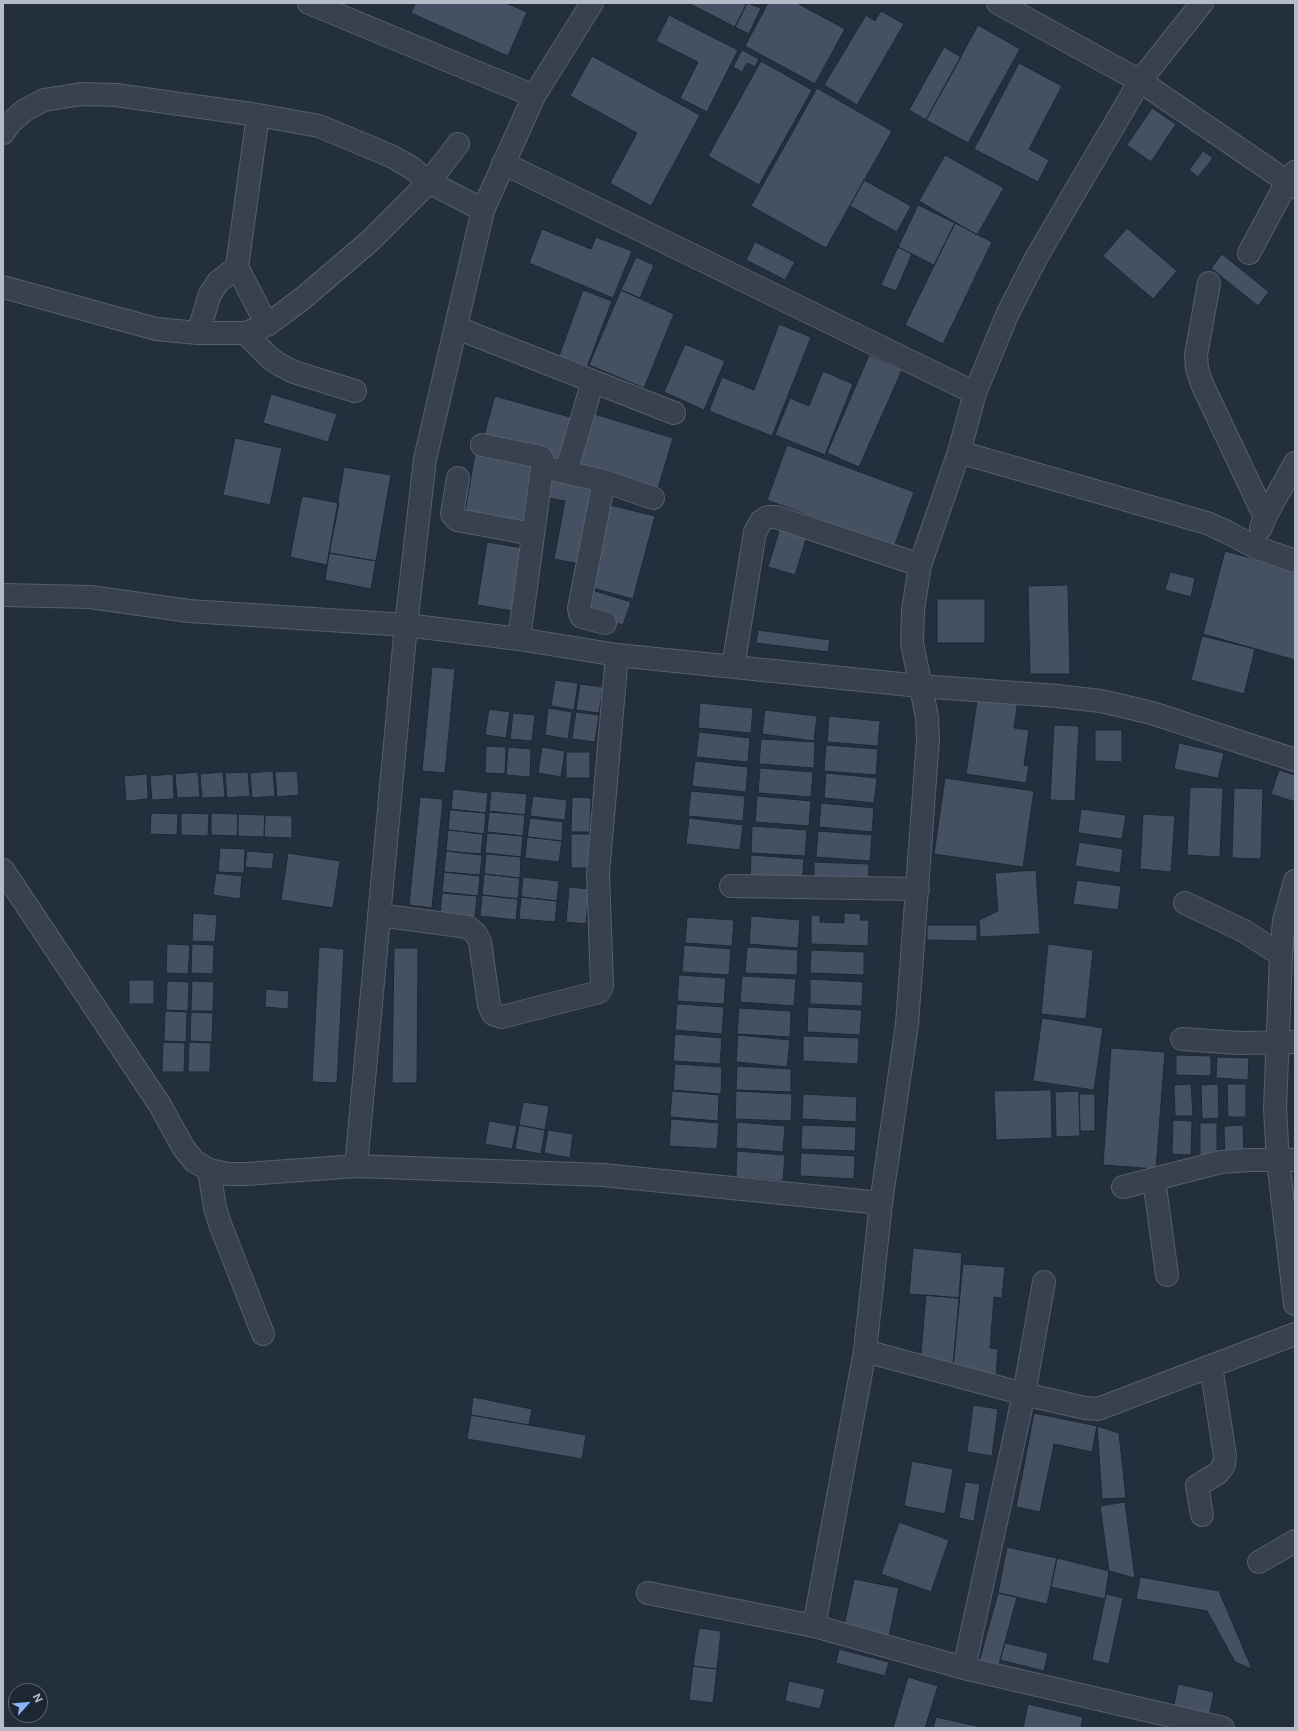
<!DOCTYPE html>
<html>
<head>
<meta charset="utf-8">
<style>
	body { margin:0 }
	#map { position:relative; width:1298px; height:1731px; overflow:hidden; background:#242f3e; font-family:"Public Sans",sans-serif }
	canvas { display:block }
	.frame { position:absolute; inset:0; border:4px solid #b4bcc9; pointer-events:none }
	.north { position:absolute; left:8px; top:1683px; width:40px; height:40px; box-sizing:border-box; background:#1d2633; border:1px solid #59626f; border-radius:50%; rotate:63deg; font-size:11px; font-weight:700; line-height:16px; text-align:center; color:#b4bcc9 }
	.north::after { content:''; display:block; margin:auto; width:14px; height:18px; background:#8ab4f8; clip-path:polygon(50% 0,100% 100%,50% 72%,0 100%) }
</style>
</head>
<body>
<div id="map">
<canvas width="1298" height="1731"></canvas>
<div class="frame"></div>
<div class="north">N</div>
</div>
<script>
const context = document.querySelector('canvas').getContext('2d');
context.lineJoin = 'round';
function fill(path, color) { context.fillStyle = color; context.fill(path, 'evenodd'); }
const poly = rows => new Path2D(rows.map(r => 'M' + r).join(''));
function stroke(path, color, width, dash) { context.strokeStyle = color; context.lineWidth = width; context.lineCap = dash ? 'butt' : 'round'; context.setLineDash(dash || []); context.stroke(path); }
const building = poly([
	[415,3,506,3,527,12,508,56,411,13,415,3],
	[688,3,747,3,735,27,688,3],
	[747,3,761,8,749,34,735,27,747,3],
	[768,3,797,3,845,29,815,84,745,46,768,3],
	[881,11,904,24,857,105,824,85,866,15,875,21,881,11],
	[669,15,738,50,707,112,680,98,698,62,656,41,669,15],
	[978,25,1020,49,968,143,926,120,978,25],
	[944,47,961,57,926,120,909,110,944,47],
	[742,50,759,59,755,67,747,63,742,72,733,67,742,50],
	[592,56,700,115,651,206,610,183,637,133,570,96,592,56],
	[761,61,812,90,759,185,708,156,761,61],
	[1019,63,1062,86,1029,149,1049,160,1038,182,974,149,1019,63],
	[817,88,892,131,826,248,751,206,817,88],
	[1152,108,1176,124,1151,162,1127,145,1152,108],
	[1203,151,1213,158,1198,177,1189,170,1203,151],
	[945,155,1004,188,977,235,919,201,945,155],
	[864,180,911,206,897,232,850,206,864,180],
	[918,205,955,223,934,265,898,247,918,205],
	[955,223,992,242,943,344,905,325,955,223],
	[1127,228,1177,271,1153,299,1103,256,1127,228],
	[542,229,591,249,596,237,632,251,613,298,529,263,542,229],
	[755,242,795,262,785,280,746,260,755,242],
	[898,247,912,254,896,291,881,285,898,247],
	[1222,254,1269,292,1258,306,1211,268,1222,254],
	[636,257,654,265,640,298,621,290,636,257],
	[583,290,612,301,587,367,559,356,583,290],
	[621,290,674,314,644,388,589,365,621,290],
	[779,324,811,337,772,436,709,411,722,377,754,390,779,324],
	[685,344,725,361,704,410,664,392,685,344],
	[869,355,902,370,859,467,827,453,869,355],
	[823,371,853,384,825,455,775,435,790,398,809,406,823,371],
	[271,394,337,414,328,442,263,423,271,394],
	[495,396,577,419,566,462,483,439,495,396],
	[588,412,673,438,656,495,571,469,588,412],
	[235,438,282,448,270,505,223,495,235,438],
	[787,445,914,492,894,547,767,500,787,445],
	[476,448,541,460,529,530,464,518,476,448],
	[344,467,391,475,376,561,329,553,344,467],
	[548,472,595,481,580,564,554,559,565,501,543,497,548,472],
	[302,496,339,503,327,565,290,557,302,496],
	[610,505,655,516,633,599,589,587,610,505],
	[781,525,808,533,795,575,768,567,781,525],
	[487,542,523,548,513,611,477,605,487,542],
	[1225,551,1295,570,1295,660,1203,634,1225,551],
	[329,553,376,561,371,589,325,580,329,553],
	[1170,572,1195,578,1191,597,1165,590,1170,572],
	[1068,585,1070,674,1030,674,1028,586,1068,585],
	[592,590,631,602,623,625,585,614,592,590],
	[937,599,985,599,985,643,937,643,937,599],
	[758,630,830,640,828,652,756,643,758,630],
	[1202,636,1255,649,1244,694,1191,680,1202,636],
	[432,667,455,669,445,773,422,771,432,667],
	[555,680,578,683,574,710,551,706,555,680],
	[580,684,603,687,599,713,576,710,580,684],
	[978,694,1018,700,1014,728,1029,730,1024,765,1029,766,1026,783,966,774,978,694],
	[700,703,753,708,751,733,698,728,700,703],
	[548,708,572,712,568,739,545,735,548,708],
	[489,709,510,712,506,738,485,735,489,709],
	[765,710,817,716,814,741,762,734,765,710],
	[576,712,599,715,595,742,572,739,576,712],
	[513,713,535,715,532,741,510,739,513,713],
	[829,716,880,721,878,746,827,742,829,716],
	[1054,725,1079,726,1075,801,1050,800,1054,725],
	[1095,730,1122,730,1122,762,1095,761,1095,730],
	[699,732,750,738,748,762,696,757,699,732],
	[761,739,815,742,814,768,759,764,761,739],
	[1179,743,1224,753,1218,778,1174,769,1179,743],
	[826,745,878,749,876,775,824,771,826,745],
	[486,746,506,747,505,774,485,773,486,746],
	[508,747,531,749,530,777,506,775,508,747],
	[542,747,565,751,561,777,538,773,542,747],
	[566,752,590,752,590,778,566,778,566,752],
	[695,761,748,767,746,792,692,786,695,761],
	[760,768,813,772,811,797,758,793,760,768],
	[1279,770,1295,775,1295,802,1271,794,1279,770],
	[273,771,275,796,252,798,250,773,273,771],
	[297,771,299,795,277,797,275,772,297,771],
	[198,772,200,797,177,798,175,774,198,772],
	[223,772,225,797,202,798,200,774,223,772],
	[248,772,250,796,227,798,225,773,248,772],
	[826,773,877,778,874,803,824,798,826,773],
	[147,774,148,799,126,801,124,776,147,774],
	[173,774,174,799,152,800,150,776,173,774],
	[945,778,1034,791,1023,867,934,854,945,778],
	[1190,787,1223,788,1220,857,1187,855,1190,787],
	[1234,788,1263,789,1261,859,1232,858,1234,788],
	[453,789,488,793,486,813,451,810,453,789],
	[491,791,527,794,525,815,489,811,491,791],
	[691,791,745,796,743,821,688,816,691,791],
	[533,796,567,800,565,820,530,816,533,796],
	[757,796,811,801,809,826,755,822,757,796],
	[420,797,443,799,432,908,409,905,420,797],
	[572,797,591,798,590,832,571,832,572,797],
	[821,803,874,808,872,832,819,827,821,803],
	[450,809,486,813,484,834,448,830,450,809],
	[1081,809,1126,815,1122,839,1078,833,1081,809],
	[489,812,525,815,523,836,487,832,489,812],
	[151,813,178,814,177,835,150,834,151,813],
	[181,813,209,814,208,836,181,835,181,813],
	[211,813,238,814,237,836,211,835,211,813],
	[238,814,265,815,264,837,238,836,238,814],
	[1143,814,1175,816,1171,872,1140,869,1143,814],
	[265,815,292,816,292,838,264,837,265,815],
	[530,818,563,822,562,841,527,837,530,818],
	[689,818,743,825,740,850,686,844,689,818],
	[752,826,807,830,805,856,751,853,752,826],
	[448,830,483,834,481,854,446,851,448,830],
	[818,831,872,835,870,861,816,857,818,831],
	[487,833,523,836,521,857,485,853,487,833],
	[571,834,590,834,589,868,571,868,571,834],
	[527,837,562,841,559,862,525,858,527,837],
	[1079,842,1123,849,1120,873,1075,866,1079,842],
	[220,848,245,849,244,873,218,872,220,848],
	[247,851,274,853,272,869,245,867,247,851],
	[446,851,482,855,480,875,444,872,446,851],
	[288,853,340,861,333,908,281,900,288,853],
	[486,854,521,857,520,878,484,874,486,854],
	[751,855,804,859,802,883,750,879,751,855],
	[814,862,869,864,868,886,814,884,814,862],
	[1036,870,1040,934,980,937,979,920,998,911,995,873,1036,870],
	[444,872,480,876,478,896,442,892,444,872],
	[216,873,242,876,240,899,213,895,216,873],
	[484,874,520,878,518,899,482,895,484,874],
	[523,877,559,881,557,901,521,897,523,877],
	[1077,880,1121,886,1118,910,1073,904,1077,880],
	[569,887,589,889,586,924,566,922,569,887],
	[442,893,477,896,475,917,440,913,442,893],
	[482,895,518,899,516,920,480,916,482,895],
	[521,897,557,901,555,922,519,919,521,897],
	[193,913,217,915,215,942,192,941,193,913],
	[844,913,861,914,860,920,869,920,868,946,811,944,811,915,820,915,820,922,844,923,844,913],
	[751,916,800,920,798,948,749,944,751,916],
	[687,917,734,920,732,946,685,943,687,917],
	[927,925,977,925,977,941,927,940,927,925],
	[167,944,190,945,188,974,166,973,167,944],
	[192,944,214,945,213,974,191,973,192,944],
	[1048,944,1093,950,1086,1019,1041,1014,1048,944],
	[684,945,731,949,729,975,682,972,684,945],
	[319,947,344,949,337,1083,312,1082,319,947],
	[747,947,798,950,797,975,745,973,747,947],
	[394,948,418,948,417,1083,392,1083,394,948],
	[811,950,864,952,864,975,810,973,811,950],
	[679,975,726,978,724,1004,677,1001,679,975],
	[742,976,796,979,794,1006,740,1002,742,976],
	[810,979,863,982,862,1006,810,1004,810,979],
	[129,980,154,980,154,1004,129,1004,129,980],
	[167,981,189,982,188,1011,166,1010,167,981],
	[192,981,214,982,213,1011,191,1011,192,981],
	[266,989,289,991,288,1009,265,1007,266,989],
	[677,1004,724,1007,722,1034,675,1030,677,1004],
	[808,1007,862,1010,860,1035,807,1032,808,1007],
	[739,1008,791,1011,790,1037,737,1034,739,1008],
	[165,1011,187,1012,186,1042,164,1041,165,1011],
	[191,1012,213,1013,212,1042,190,1041,191,1012],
	[1042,1018,1103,1028,1094,1090,1033,1081,1042,1018],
	[675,1034,722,1038,720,1064,673,1061,675,1034],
	[738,1035,790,1040,787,1067,736,1062,738,1035],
	[803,1036,859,1038,858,1064,803,1061,803,1036],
	[163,1042,185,1043,184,1072,162,1072,163,1042],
	[189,1042,211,1043,210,1072,188,1072,189,1042],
	[1111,1048,1165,1052,1156,1169,1103,1165,1111,1048],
	[1176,1055,1211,1056,1211,1076,1176,1075,1176,1055],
	[1217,1057,1249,1058,1248,1080,1216,1078,1217,1057],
	[675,1064,722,1067,721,1094,673,1090,675,1064],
	[737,1066,791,1069,791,1092,736,1090,737,1066],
	[1191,1084,1193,1116,1175,1116,1174,1085,1191,1084],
	[1218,1084,1219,1118,1202,1119,1201,1085,1218,1084],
	[1227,1084,1246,1084,1246,1117,1228,1117,1227,1084],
	[1051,1090,1052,1138,996,1140,994,1091,1051,1090],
	[672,1091,719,1095,718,1121,670,1117,672,1091],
	[736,1091,792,1094,791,1121,735,1119,736,1091],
	[1079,1091,1080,1136,1056,1137,1055,1092,1079,1091],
	[803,1094,857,1097,856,1122,802,1119,803,1094],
	[1079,1094,1095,1094,1095,1131,1080,1131,1079,1094],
	[523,1102,549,1106,545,1130,519,1125,523,1102],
	[671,1119,719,1123,717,1149,669,1146,671,1119],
	[1173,1120,1192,1121,1191,1155,1172,1154,1173,1120],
	[489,1121,517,1126,512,1149,485,1144,489,1121],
	[737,1122,785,1126,783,1152,736,1148,737,1122],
	[1200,1123,1217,1123,1217,1156,1200,1156,1200,1123],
	[519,1125,545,1130,541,1154,515,1149,519,1125],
	[802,1125,856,1127,855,1151,801,1149,802,1125],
	[1243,1125,1244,1158,1225,1158,1224,1126,1243,1125],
	[548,1130,573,1134,570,1158,544,1153,548,1130],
	[737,1151,785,1155,783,1181,736,1177,737,1151],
	[801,1153,855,1156,854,1179,800,1176,801,1153],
	[913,1248,962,1253,959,1298,909,1294,913,1248],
	[963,1264,1005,1267,1002,1298,994,1297,990,1348,998,1349,996,1376,953,1367,963,1264],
	[926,1295,959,1298,953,1367,920,1365,926,1295],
	[473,1397,532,1409,529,1425,471,1415,473,1397],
	[973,1405,998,1409,992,1456,967,1452,973,1405],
	[1034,1413,1097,1426,1092,1452,1054,1444,1040,1512,1016,1507,1034,1413],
	[471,1415,586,1435,582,1459,467,1439,471,1415],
	[1097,1426,1119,1433,1126,1498,1102,1499,1097,1426],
	[912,1461,953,1469,945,1514,904,1506,912,1461],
	[965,1482,980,1484,974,1521,959,1518,965,1482],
	[1125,1502,1135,1578,1109,1571,1100,1506,1125,1502],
	[899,1522,949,1540,931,1592,881,1574,899,1522],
	[1007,1547,1057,1558,1047,1604,998,1593,1007,1547],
	[1057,1558,1109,1571,1105,1599,1051,1587,1057,1558],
	[1140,1577,1219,1591,1252,1669,1235,1662,1207,1611,1136,1599,1140,1577],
	[854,1579,899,1588,888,1641,843,1631,854,1579],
	[998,1593,1017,1597,997,1672,978,1666,998,1593],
	[1106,1594,1123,1598,1109,1664,1092,1660,1106,1594],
	[699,1628,721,1631,717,1669,693,1666,699,1628],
	[1005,1643,1048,1653,1044,1671,1000,1660,1005,1643],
	[839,1649,889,1662,885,1676,836,1663,839,1649],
	[693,1666,717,1669,713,1703,689,1700,693,1666],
	[908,1677,938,1686,925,1728,893,1728,908,1677],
	[789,1681,825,1689,820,1709,785,1701,789,1681],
	[1178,1684,1214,1692,1209,1718,1173,1710,1178,1684],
	[1028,1704,1083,1717,1081,1728,1023,1728,1028,1704],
	[936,1717,986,1728,933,1728,936,1717]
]);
const minor = poly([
	[309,3,534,96],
	[592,3,534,96,483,210,425,459,406,625,519,639,617,655,920,686,1057,696,1101,701,1152,713,1295,760],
	[998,3,1140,81,1295,187],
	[258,115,237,267,267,325],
	[3,133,10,123,25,110,44,100,82,94,116,95,258,115,319,126,391,156,412,168,429,182,483,210],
	[503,163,975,393],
	[1249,253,1287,182,1295,172],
	[1209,283,1196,355,1197,369,1202,384,1265,517],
	[3,287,156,329,198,333,245,333,267,325,302,299,370,241,429,182,458,144],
	[457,328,674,413],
	[198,333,210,294,218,282,237,267],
	[245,333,270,358,280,365,294,372,355,391],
	[482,445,541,457,543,461,519,639],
	[959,452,1207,523,1227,532,1255,547,1295,561],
	[542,467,604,481,653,498],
	[566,472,593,381],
	[458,478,452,514,457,520,533,534],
	[604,481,579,608,580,614,582,617,605,623],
	[1261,528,1265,517,1295,463],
	[3,595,90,597,189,611,406,625,356,1166],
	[733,667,755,532,761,521,768,517,776,517,920,565],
	[3,870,160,1105,183,1147,194,1161,209,1170,228,1174,247,1174,356,1166,603,1175,881,1203],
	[1295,881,1284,921,1281,955,1275,1109,1278,1161,1295,1304],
	[731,886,918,889],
	[1185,903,1244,931,1281,955],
	[379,915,468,927,476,934,480,942,489,1005,493,1014,502,1017,599,992,602,986,598,873,617,655],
	[1182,1039,1239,1043,1295,1042],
	[209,1170,215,1208,220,1224,263,1334],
	[1154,1179,1167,1275],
	[1123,1187,1221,1162,1249,1160,1295,1160],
	[865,1351,1024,1394,1085,1408,1098,1409,1295,1334],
	[1202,1515,1197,1486,1218,1473,1224,1465,1225,1456,1211,1366],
	[1259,1562,1295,1541],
	[648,1593,814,1626,964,1668,1223,1728],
	[814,1626,865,1351,881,1203,907,1024,928,739,927,717,912,643,913,610,920,565,959,452,975,393,1007,315,1036,258,1140,81,1202,3],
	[964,1668,1024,1394,1044,1282]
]);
fill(building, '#455162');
stroke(building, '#1f2835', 1);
stroke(minor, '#565f6c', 24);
stroke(minor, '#38414e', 22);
</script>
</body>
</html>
